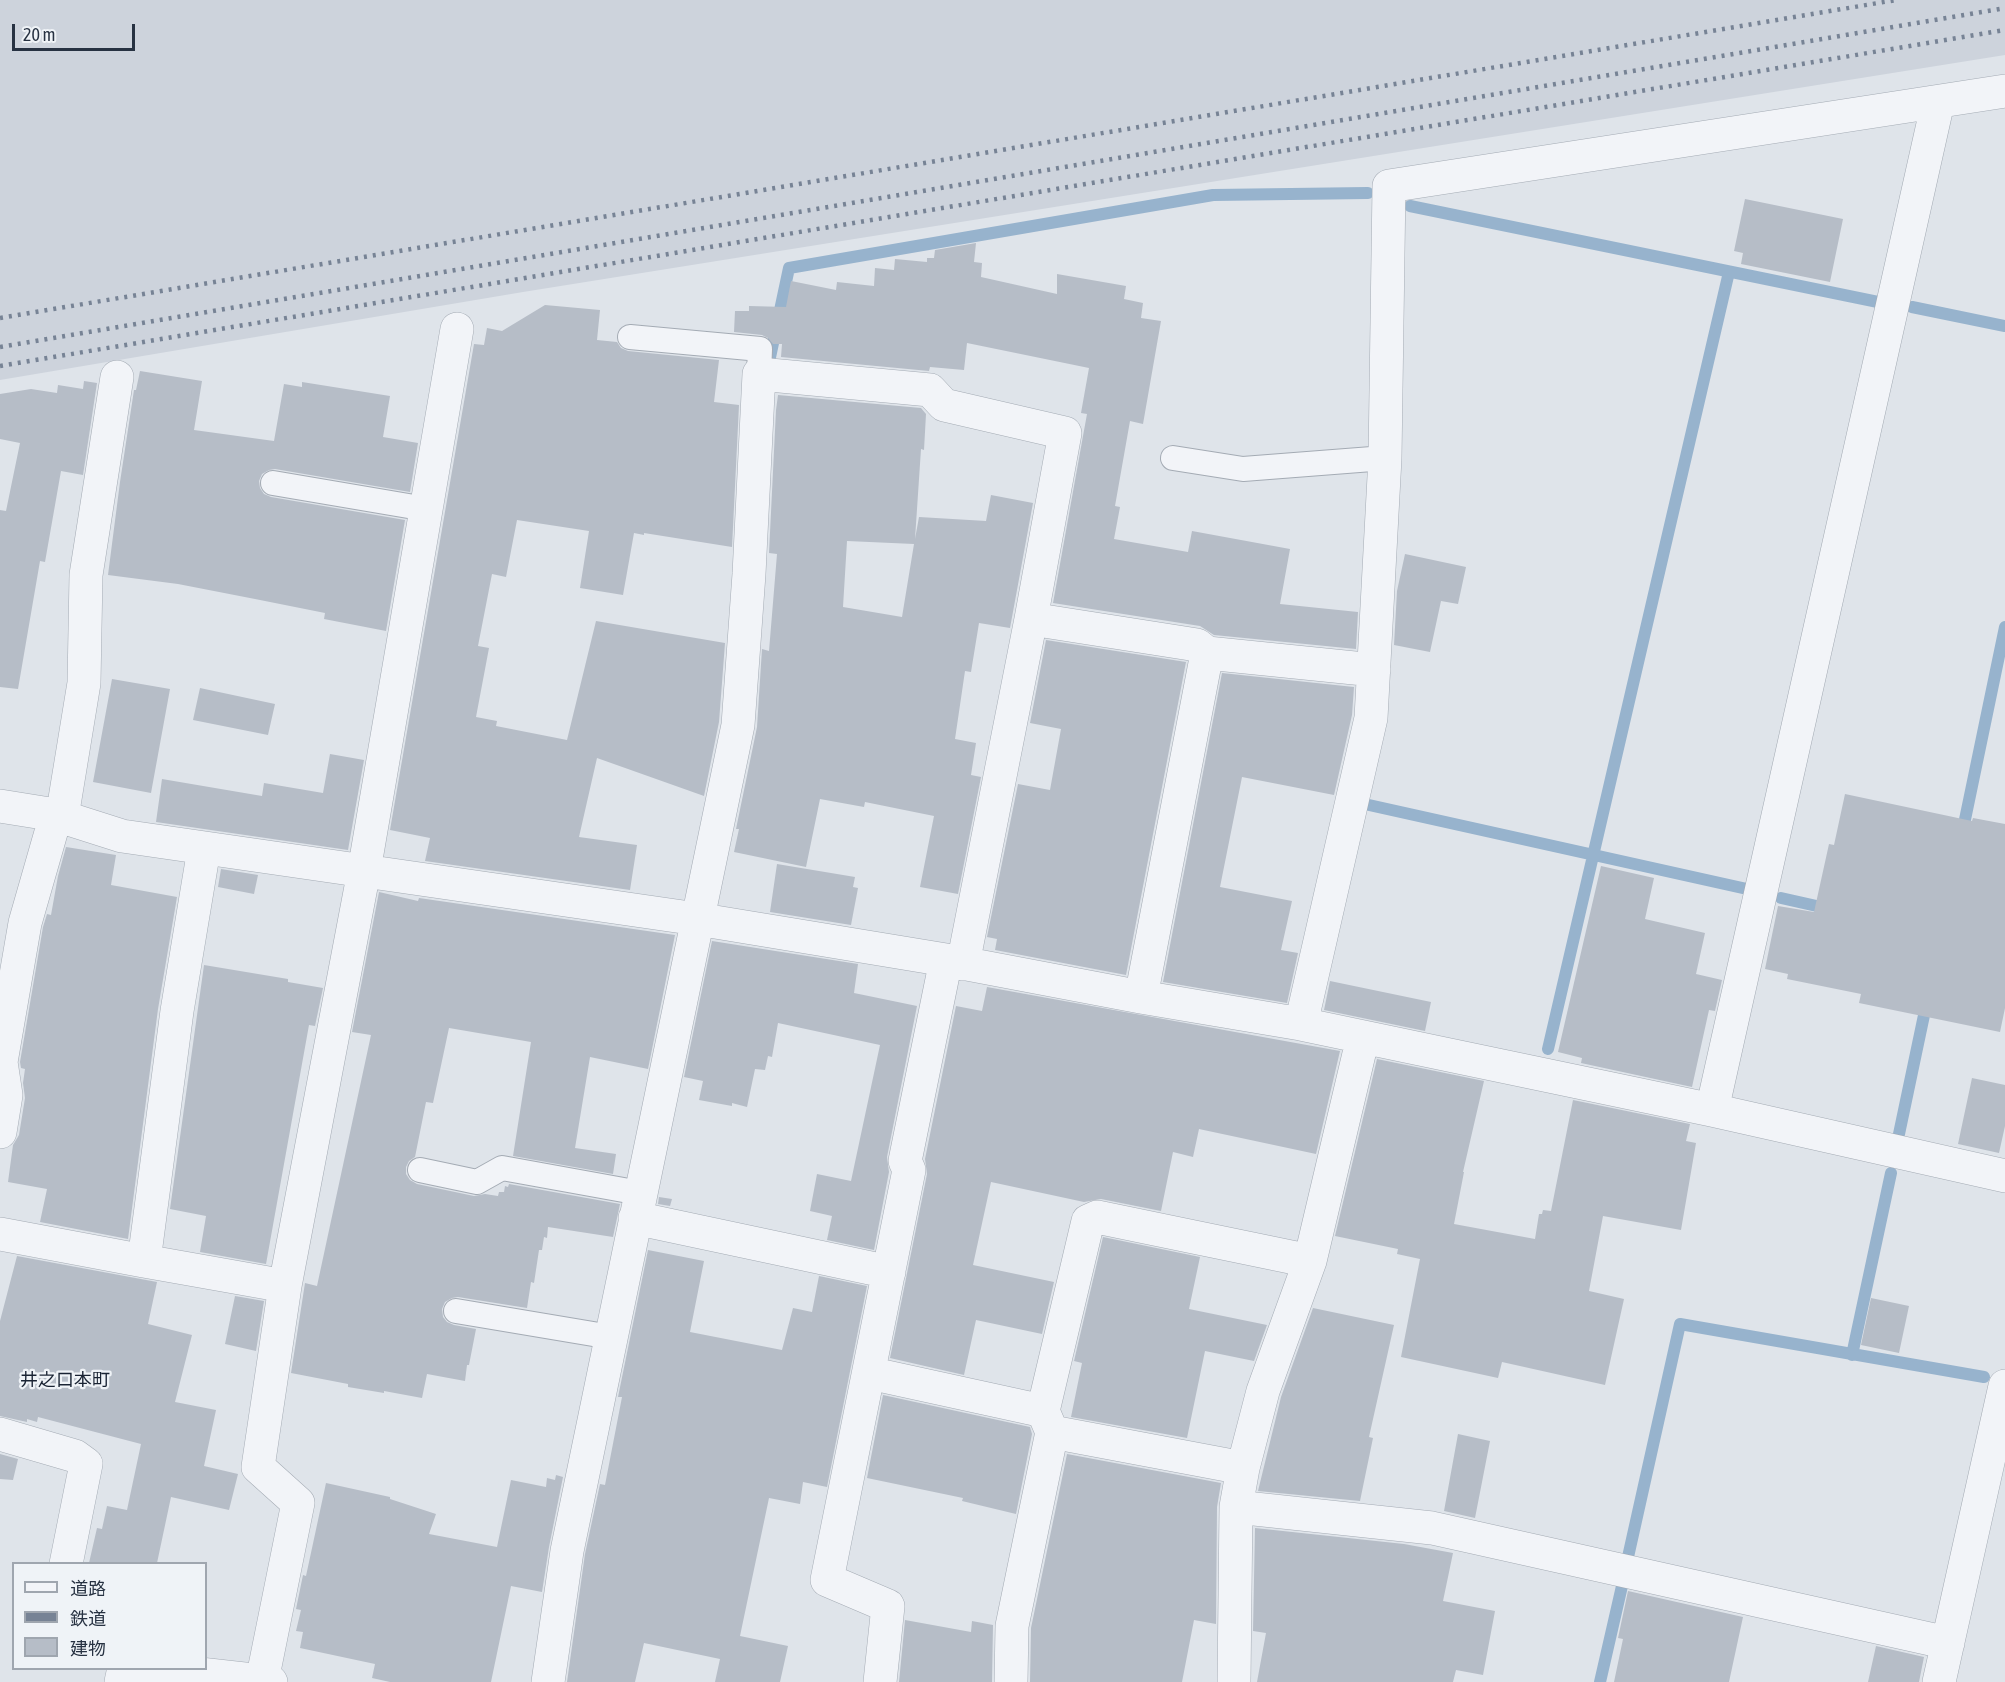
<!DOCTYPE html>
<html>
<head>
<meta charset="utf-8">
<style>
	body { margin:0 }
	#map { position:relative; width:2005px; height:1682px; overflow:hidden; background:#dfe4ea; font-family:"Asap Condensed","Noto Sans JP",sans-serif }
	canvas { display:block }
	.legend { position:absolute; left:12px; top:1562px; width:195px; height:108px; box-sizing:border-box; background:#eff3f7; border:2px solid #9fa6af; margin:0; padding:8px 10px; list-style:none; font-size:18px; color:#273242 }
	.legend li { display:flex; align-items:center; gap:12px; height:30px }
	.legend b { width:30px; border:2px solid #9fa6af }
	.scale { position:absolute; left:12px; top:24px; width:123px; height:27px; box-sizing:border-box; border:3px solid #273242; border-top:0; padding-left:8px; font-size:18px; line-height:21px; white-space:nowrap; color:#273242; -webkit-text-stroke:4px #eff3f7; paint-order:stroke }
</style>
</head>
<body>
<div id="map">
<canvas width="2005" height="1682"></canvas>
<ul class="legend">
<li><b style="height:8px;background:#f2f4f8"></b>道路</li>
<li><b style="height:8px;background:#778395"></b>鉄道</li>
<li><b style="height:16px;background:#b6bdc7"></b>建物</li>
</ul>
<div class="scale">20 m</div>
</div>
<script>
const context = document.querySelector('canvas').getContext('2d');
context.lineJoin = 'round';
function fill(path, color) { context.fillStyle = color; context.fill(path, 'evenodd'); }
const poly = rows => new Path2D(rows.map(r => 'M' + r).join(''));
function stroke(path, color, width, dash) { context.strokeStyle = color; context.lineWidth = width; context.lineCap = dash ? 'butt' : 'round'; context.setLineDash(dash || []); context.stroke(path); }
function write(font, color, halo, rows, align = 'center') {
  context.font = font + ' "Asap Condensed","Noto Sans JP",sans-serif'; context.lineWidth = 4.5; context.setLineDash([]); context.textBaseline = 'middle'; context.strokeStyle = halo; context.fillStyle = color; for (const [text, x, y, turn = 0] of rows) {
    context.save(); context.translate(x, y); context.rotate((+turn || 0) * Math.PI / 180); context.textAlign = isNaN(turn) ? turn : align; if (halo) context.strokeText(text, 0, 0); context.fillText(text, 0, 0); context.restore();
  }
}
const built = poly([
	[0,0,2005,0,2005,55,523,292,0,380]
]);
const stream = poly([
	[1410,206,1878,302],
	[1912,307,2005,326],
	[769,362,789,268,1213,195,1368,193],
	[1369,805,1747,889],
	[1962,834,2005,627],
	[1781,898,1830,909],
	[1548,1049,1729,272],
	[1899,1134,1927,1001],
	[1852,1355,1891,1173],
	[1628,1557,1680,1324,1984,1377],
	[1600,1682,1622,1586]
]);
const building = poly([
	[1745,199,1843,219,1830,282,1741,264,1743,253,1734,251],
	[976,243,974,262,982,263,981,277,1057,294,1057,274,1126,286,1124,299,1143,303,1141,318,1161,321,1143,424,1130,421,1115,506,1120,507,1114,539,1188,552,1192,531,1290,549,1280,604,1358,612,1356,649,1214,635,1200,626,1053,603,1083,436,1087,414,1081,413,1089,368,967,343,964,370,930,367,929,371,781,357,782,344,773,344,768,338,762,335,734,332,735,311,749,311,749,306,786,307,791,281,836,290,837,282,874,286,875,268,894,270,895,259,927,262,927,258,934,258,935,250],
	[545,305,600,310,597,340,617,342,621,348,628,351,719,360,714,402,739,405,732,547,644,533,644,535,634,533,623,595,580,588,589,531,517,520,506,577,492,574,478,646,489,648,476,717,497,721,496,726,567,740,596,621,725,643,719,722,704,796,597,758,579,837,637,845,630,890,425,861,430,838,390,830,474,344,484,345,487,328,502,331],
	[140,371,202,381,194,430,274,441,284,384,302,387,302,382,390,396,383,437,418,443,410,492,275,469,269,470,262,474,259,481,260,488,264,494,271,497,405,520,386,631,324,619,325,613,255,599,178,584,108,575,120,482,134,390,136,390],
	[84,381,97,383,83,475,61,471,45,562,40,561,18,689,0,687,0,510,6,511,20,443,0,439,0,394,31,389,57,393,58,385,83,389],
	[778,395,921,408,926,414,924,450,921,449,915,539,919,517,986,521,991,495,1033,503,1010,628,979,623,971,672,965,671,955,739,976,743,971,775,981,777,958,894,920,887,934,816,865,802,864,807,820,799,806,867,734,852,739,829,736,829,757,727,762,649,769,651,777,554,769,553,776,410],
	[847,541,914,544,902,617,843,607],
	[1405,554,1466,567,1458,604,1441,601,1430,652,1394,645,1397,591],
	[1046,640,1186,662,1126,975,995,950,997,939,987,937,1018,784,1050,790,1061,729,1030,723],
	[1222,673,1354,687,1352,715,1334,795,1242,777,1220,887,1292,901,1281,950,1298,953,1287,1003,1163,982],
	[112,679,170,689,151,793,93,782],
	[200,688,275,704,268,735,193,720],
	[330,754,364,760,348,850,156,822,162,779,262,796,264,783,323,793],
	[1845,794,1972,821,1973,818,2005,824,2005,1008,2000,1032,1859,1003,1861,994,1787,979,1788,974,1765,969,1778,906,1814,912,1829,844,1834,845],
	[66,847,116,855,111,885,177,897,158,1009,128,1239,40,1222,47,1189,8,1182,13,1145,19,1135,25,1098,23,1083,25,1069,21,1068,20,1062,43,927,47,914,51,915,58,876],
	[777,864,855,877,853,887,858,888,851,925,770,912],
	[1601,866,1654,878,1645,919,1705,933,1696,974,1722,980,1715,1011,1709,1010,1692,1087,1581,1063,1582,1058,1558,1052],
	[221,869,258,875,254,894,218,887],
	[379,892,418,901,419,898,675,935,648,1069,590,1057,575,1148,616,1154,613,1174,513,1156,531,1042,449,1028,433,1103,426,1102,415,1157,409,1161,406,1167,406,1174,410,1180,417,1184,474,1196,485,1194,498,1196,499,1192,504,1192,505,1186,508,1187,509,1184,620,1204,613,1237,548,1227,547,1238,544,1237,542,1250,539,1250,534,1283,531,1282,527,1308,458,1297,452,1298,445,1302,442,1309,443,1317,447,1322,454,1325,476,1329,469,1365,467,1365,465,1381,427,1374,422,1398,384,1391,384,1393,348,1387,348,1384,291,1373,305,1283,317,1286,371,1035,352,1032],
	[712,941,858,964,854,993,917,1006,887,1157,889,1172,874,1250,827,1240,832,1216,810,1211,817,1174,851,1181,880,1045,778,1023,772,1057,768,1056,765,1070,755,1069,747,1107,732,1103,732,1106,699,1100,703,1081,684,1077],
	[204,965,288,979,288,982,323,988,315,1026,309,1025,266,1264,200,1252,206,1216,170,1209],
	[1330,981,1431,1002,1425,1031,1324,1010],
	[987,987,1340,1051,1316,1154,1199,1129,1193,1157,1173,1152,1161,1211,1101,1199,1084,1202,991,1182,973,1265,1054,1282,1042,1334,976,1320,964,1375,890,1358,927,1174,925,1159,956,1006,982,1011],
	[1377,1059,1484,1081,1463,1172,1464,1172,1454,1224,1535,1239,1539,1214,1542,1214,1543,1210,1551,1211,1573,1100,1690,1124,1686,1141,1696,1143,1681,1230,1603,1216,1589,1291,1624,1299,1605,1385,1502,1362,1498,1378,1401,1357,1420,1259,1397,1254,1398,1249,1335,1236],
	[1972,1078,2005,1085,2005,1126,1999,1153,1958,1144],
	[659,1197,672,1199,670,1206,658,1204],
	[1103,1237,1200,1257,1189,1309,1267,1325,1254,1361,1205,1351,1187,1438,1071,1417,1082,1363,1074,1361],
	[648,1250,704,1261,690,1332,782,1350,793,1308,812,1312,819,1276,867,1286,827,1487,803,1482,800,1504,769,1498,740,1636,788,1646,780,1682,715,1682,720,1659,644,1643,635,1682,567,1682,585,1554,600,1484,605,1485,622,1397,618,1397],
	[17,1256,157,1282,148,1324,192,1335,175,1402,216,1410,204,1466,238,1474,229,1510,171,1497,157,1563,89,1563,97,1528,102,1529,107,1506,127,1510,141,1444,38,1417,37,1422,27,1419,27,1422,0,1416,0,1321],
	[235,1296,264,1301,256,1351,225,1344],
	[1871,1298,1909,1306,1899,1353,1861,1345],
	[1313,1308,1394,1325,1369,1437,1373,1438,1360,1501,1258,1491,1281,1397],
	[883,1395,1030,1427,1032,1434,1016,1514,962,1501,963,1498,867,1478],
	[1458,1434,1490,1441,1475,1518,1444,1511],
	[0,1454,18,1459,13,1480,0,1479],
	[1067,1454,1221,1483,1217,1507,1216,1624,1194,1620,1182,1682,1030,1682,1031,1628],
	[556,1475,563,1477,549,1547,542,1592,511,1586,491,1682,390,1682,372,1678,375,1664,300,1648,303,1632,296,1631,301,1610,296,1609,303,1575,306,1576,326,1483,390,1497,390,1499,436,1514,429,1534,497,1547,511,1480,546,1487,547,1478,555,1480],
	[1255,1528,1404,1544,1453,1553,1443,1601,1495,1611,1483,1675,1456,1670,1453,1682,1257,1682,1266,1633,1253,1631],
	[1628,1591,1743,1617,1729,1682,1614,1682,1623,1639,1618,1638],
	[905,1620,971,1632,972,1621,993,1625,992,1682,899,1682],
	[1876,1646,1924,1657,1919,1682,1868,1682]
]);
const service = poly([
	[630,337,760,349,759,374],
	[1173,458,1243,469,1385,458],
	[273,483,426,509],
	[420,1170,477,1182,502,1168,640,1193],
	[456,1311,611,1337]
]);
const minor = poly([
	[1031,619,1197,645,1207,653,1141,997],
	[1207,653,1374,670],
	[0,806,56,815,122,836,697,919,946,960,1141,997,1301,1024,1712,1110,2005,1176],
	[62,817,84,683,86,575,117,377],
	[1301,1024,1371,718,1385,458,1389,186,2005,91],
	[1712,1110,1938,102],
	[0,1132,6,1095,1,1062,25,923,56,815],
	[635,1218,889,1272],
	[0,1234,144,1261,177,1011,204,849],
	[144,1261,285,1286],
	[869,1373,1043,1411,1052,1432,1243,1468],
	[1043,1411,1088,1221,1097,1217,1310,1261],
	[0,1434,75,1456,86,1464,66,1564],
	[1236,1507,1432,1528,1948,1643],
	[146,1668,271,1682],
	[262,1681,298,1503,258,1467,285,1286,364,871,457,329],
	[121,1682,124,1668],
	[548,1682,567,1551,738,725,749,574,759,374,930,390,944,405,1065,433,1031,619,963,964],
	[880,1682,888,1606,827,1580,909,1170,905,1161,946,960],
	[1011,1682,1012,1626,1052,1432],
	[1234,1682,1236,1507,1243,1468,1263,1391,1310,1261,1363,1037],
	[1939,1682,2005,1386]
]);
const rail = poly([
	[0,318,1896,0],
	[0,347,2005,8],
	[0,366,2005,30]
]);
const quarterNames = [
	["井之口本町",65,1380]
];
fill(built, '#cdd3dc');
stroke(stream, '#97b3cd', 12);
fill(building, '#b6bdc7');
stroke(service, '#a4abb4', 26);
stroke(minor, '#a4abb4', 34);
stroke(service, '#f2f4f8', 24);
stroke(minor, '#f2f4f8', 33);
stroke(rail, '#778395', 4.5, [3, 6]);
write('18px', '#192333', '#eff3f7', quarterNames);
</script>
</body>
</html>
